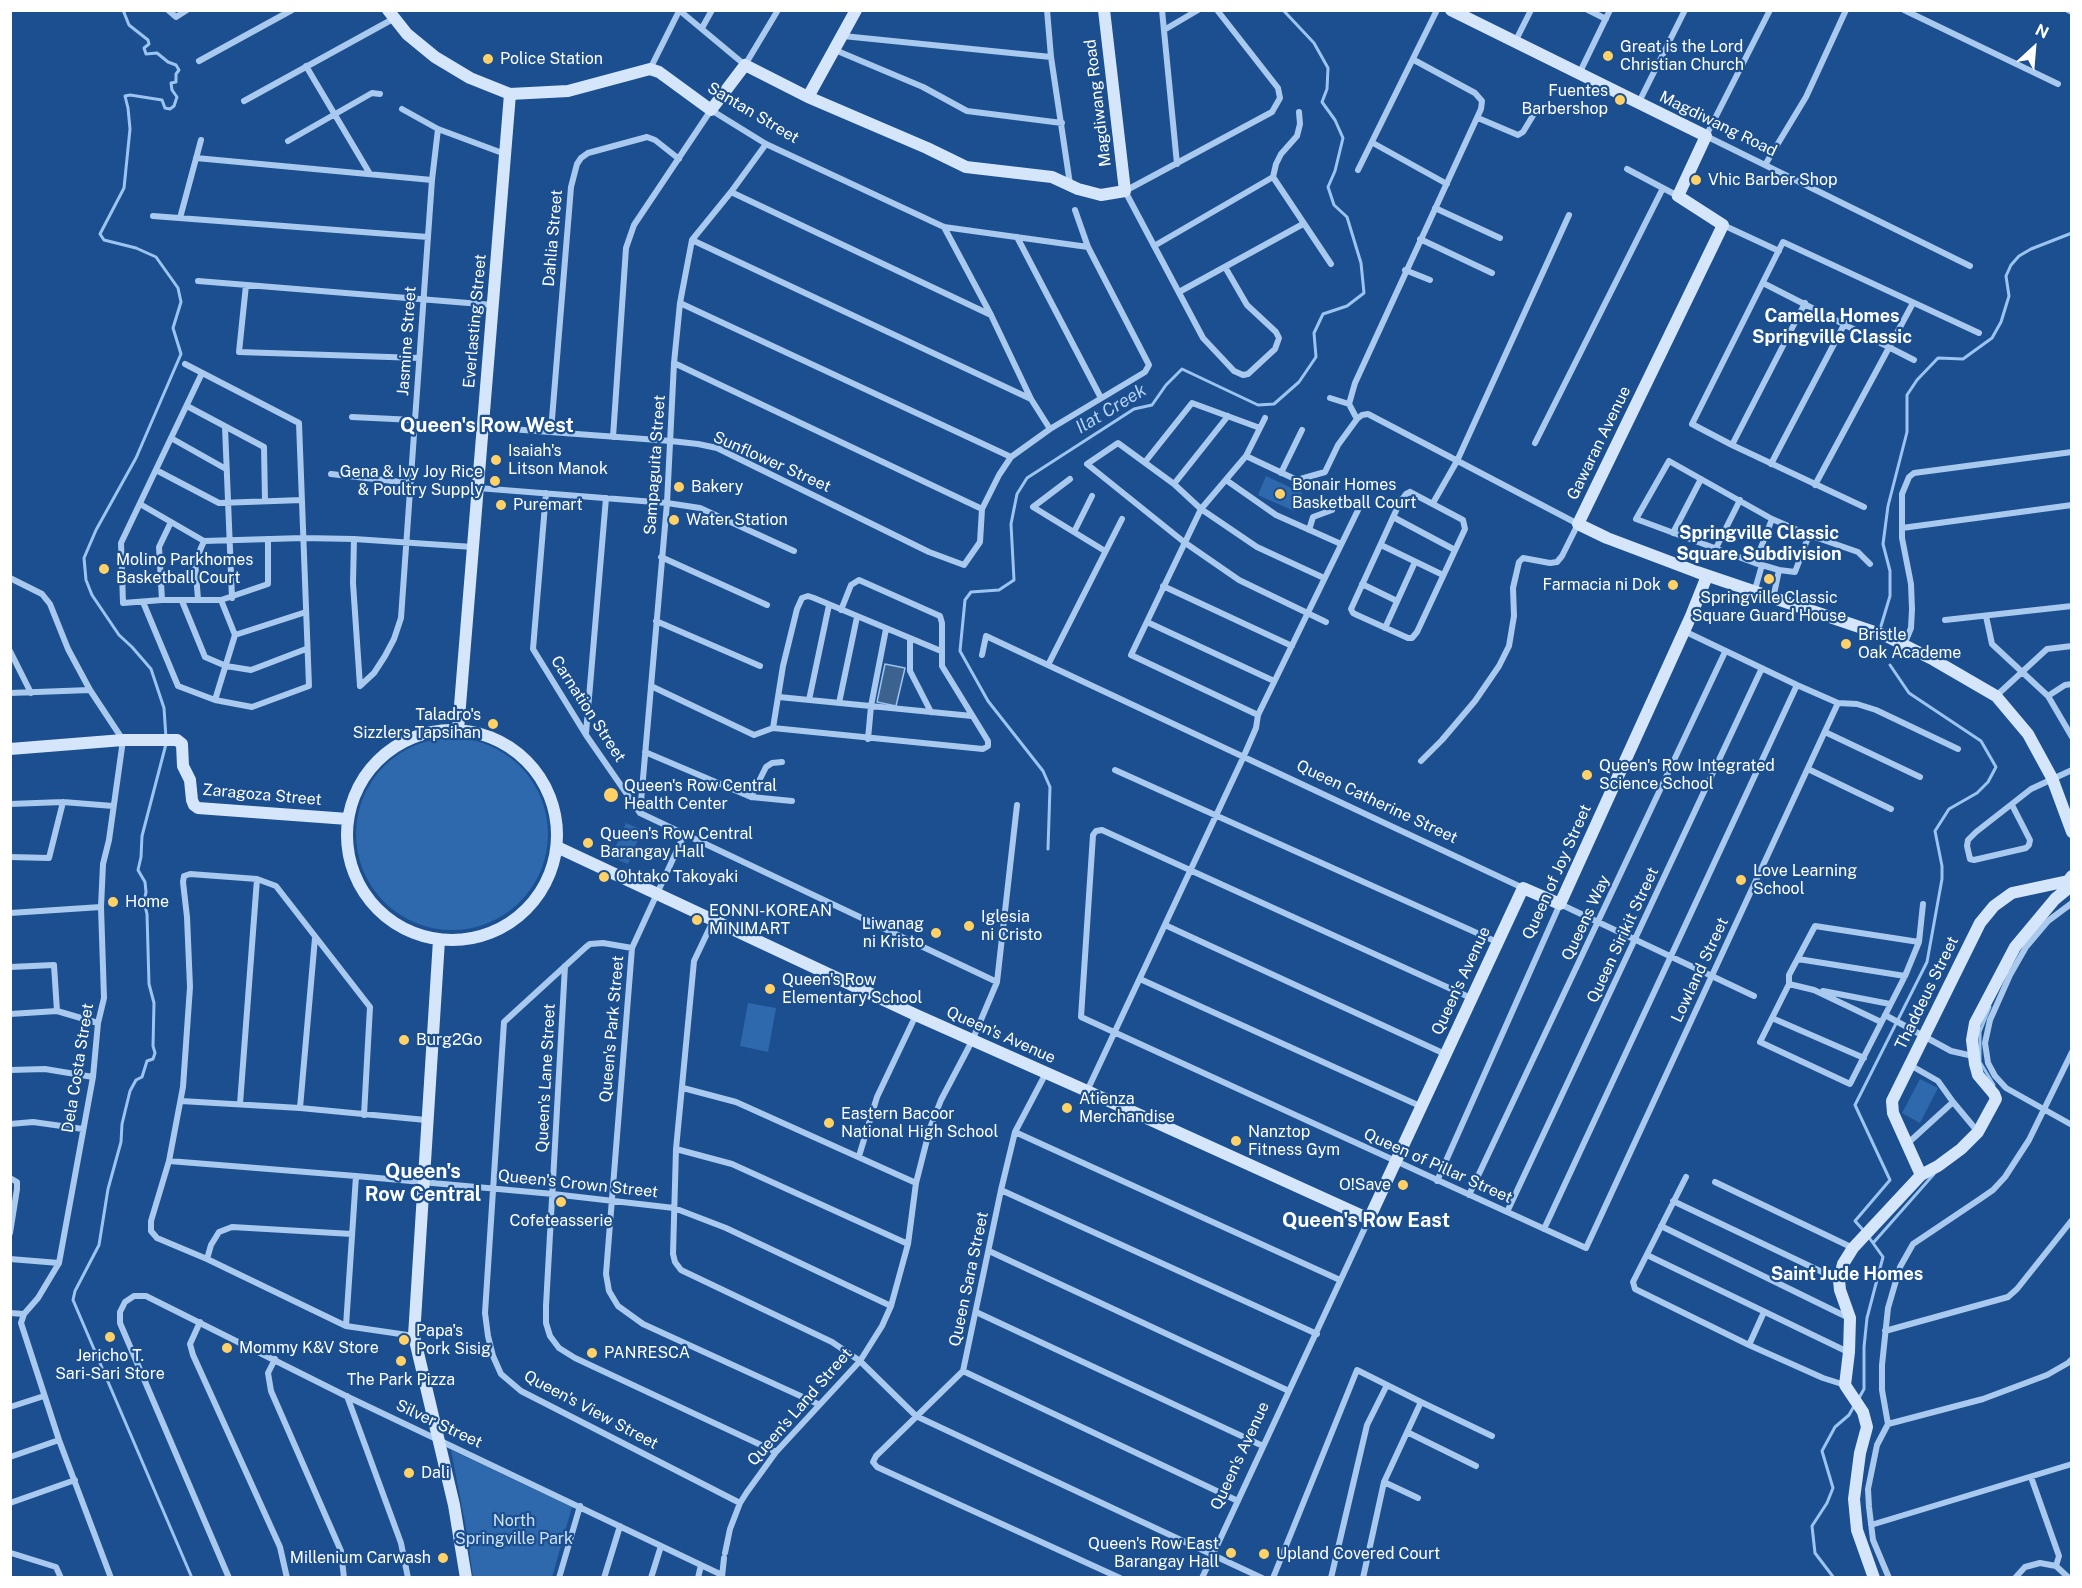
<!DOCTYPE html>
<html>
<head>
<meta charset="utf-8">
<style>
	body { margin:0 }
	#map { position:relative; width:2082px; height:1588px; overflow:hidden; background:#1b4f8f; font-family:"Public Sans",sans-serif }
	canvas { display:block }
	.frame { position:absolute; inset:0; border:12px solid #fff; pointer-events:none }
	.north { position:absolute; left:2004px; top:18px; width:60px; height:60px; -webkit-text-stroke:4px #1b4f8f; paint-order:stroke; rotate:26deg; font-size:16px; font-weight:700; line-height:24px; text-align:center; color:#fff }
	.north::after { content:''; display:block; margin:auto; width:21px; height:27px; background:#fff; clip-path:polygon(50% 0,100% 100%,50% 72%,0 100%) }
</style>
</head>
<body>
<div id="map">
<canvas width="2082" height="1588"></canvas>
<div class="frame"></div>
<div class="north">N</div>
</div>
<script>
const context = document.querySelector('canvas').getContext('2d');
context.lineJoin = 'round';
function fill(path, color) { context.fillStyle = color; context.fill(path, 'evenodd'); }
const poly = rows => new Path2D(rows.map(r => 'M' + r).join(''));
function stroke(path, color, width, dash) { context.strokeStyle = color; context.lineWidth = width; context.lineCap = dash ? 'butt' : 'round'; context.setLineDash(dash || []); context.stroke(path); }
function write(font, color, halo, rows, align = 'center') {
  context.font = font + ' "Public Sans",sans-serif'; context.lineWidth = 4.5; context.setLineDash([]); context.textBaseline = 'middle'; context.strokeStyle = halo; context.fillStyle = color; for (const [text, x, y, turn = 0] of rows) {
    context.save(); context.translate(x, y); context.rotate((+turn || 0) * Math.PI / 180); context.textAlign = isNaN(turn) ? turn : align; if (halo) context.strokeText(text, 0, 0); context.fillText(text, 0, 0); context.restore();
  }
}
const green = poly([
	[1266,476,1302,493,1294,511,1258,495],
	'356 834a96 96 0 1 1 192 0a96 96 0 1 1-192 0Z',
	[626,823,642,830,628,864,611,857],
	[748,1003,776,1008,768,1052,740,1046],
	[1920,1079,1938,1088,1920,1123,1902,1113],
	[451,1450,572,1507,552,1577,473,1577,467,1533]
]);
const water = poly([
	[885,664,905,668,896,706,877,702,885,664]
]);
const stream = poly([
	[123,10,129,25,148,40,149,44,144,48,146,54,157,53,168,62,176,65,179,70,176,74,176,82,171,83,172,90,177,97,174,106,170,109,165,108,162,100,130,95,125,96,128,108,130,129,124,188,100,234,104,240,136,248,156,257,178,288,181,302,173,328,181,354,136,458,96,530,84,558,86,580,92,595,119,635,132,647,151,669,164,708,166,738],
	[1881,626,1890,596,1890,571,1883,544,1888,506,1907,432,1907,395,1917,380,1938,358,1963,359,1992,338,2001,322,2009,296,2006,276,2011,265,2019,256,2031,249,2072,233],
	[166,744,142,836,141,857,138,870,145,882,146,892,144,902,147,914,149,984,154,1003,153,1046,155,1053,153,1059,147,1061,142,1077,136,1080,130,1091,122,1124,121,1142,108,1189,99,1245,75,1291,73,1300,192,1578],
	[1048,849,1050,787,1043,771,988,701,960,651,965,600,971,592,999,590,1014,580,1011,524,1017,494,1027,478,1134,409,1152,405,1166,385,1182,369,1258,405,1274,404,1299,382,1316,357,1314,333,1323,314,1347,306,1364,293,1361,263,1347,217,1334,205,1328,187,1335,171,1343,138,1335,120,1322,102,1327,89,1328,68,1314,43,1283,10],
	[1990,1007,1980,1032,1980,1062,1994,1085],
	[1864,1231,1855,1221,1890,1180,1855,1105,1927,962,1942,879,1942,866,1935,831,1949,809,1977,793,1988,782,1996,767,1981,741,1909,693,1890,665],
	[1874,1242,1934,1174],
	[1859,1398,1864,1389,1864,1347,1867,1318,1883,1257,1868,1236],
	[1834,1578,1815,1553,1812,1526,1827,1503,1833,1488,1822,1451,1835,1427,1849,1415,1854,1406]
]);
const street = poly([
	[168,10,176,17,187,10],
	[679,10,745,65,778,10],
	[1047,10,1051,57,1070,184],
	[1162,10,1177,164],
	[1217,10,1278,88,1280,98,1272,112,1125,191,1203,338,1234,371,1243,375,1248,374,1275,349,1279,338,1276,332,1247,305,1225,267],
	[1588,10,1606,19],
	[1770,10,1706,136,1970,266],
	[1904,10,2058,84],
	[2068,10,2072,12],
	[702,28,712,10],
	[1164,30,1198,10],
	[843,36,1051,57],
	[1515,42,1531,10],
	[835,50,923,87,967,111,1062,123],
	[199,61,292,10],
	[306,66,370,174],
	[650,69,679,11],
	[1579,74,1610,10],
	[244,101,393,19],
	[1638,104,1685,10],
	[402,109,438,129,505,154],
	[1478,118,1518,135,1523,132,1537,109],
	[288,141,372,93,380,94],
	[1373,143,1447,184],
	[196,158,432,180],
	[1765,165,1806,97,1846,10],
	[1627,169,1678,196],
	[1358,170,1437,10],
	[1273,177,1331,264],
	[731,192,991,315],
	[1435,208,1500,238],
	[153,216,428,237],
	[180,218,201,140],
	[1723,225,1779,251],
	[944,227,991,315,1031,399,1050,429],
	[1017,237,1101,398],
	[1420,239,1492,273],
	[692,240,1031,399],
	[1154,246,1273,177,1276,164,1281,154,1297,136,1300,124,1299,112],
	[1405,270,1430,280],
	[198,281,493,305],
	[1763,283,1914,360],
	[246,285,239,352,419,358],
	[1179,292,1303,224],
	[680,303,1011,457],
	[674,363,982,509],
	[202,373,121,543,123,603,162,600,221,600,268,584,268,539],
	[1330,398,1349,404],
	[187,406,264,447,265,501],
	[352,417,414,420],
	[1357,419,1349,404,1355,383,1481,109,1482,101,1475,93,1414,60],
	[225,427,232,598],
	[483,427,671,441,698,444,717,448,929,552,964,565,980,542,982,509,999,475,1011,457,1050,429,1145,372,1149,365,1088,247,1075,210],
	[551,431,571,187,577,164,581,158,588,153,647,137,655,140,679,159],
	[613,437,626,248,634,225,711,110,766,144,944,227,1088,247],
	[171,438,226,469],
	[1535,443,1663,188],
	[1732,445,1805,303],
	[1246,456,1297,480,1325,472,1338,445,1357,419,1362,415,1368,414,1578,524,1562,556,1557,562,1550,563,1523,558,1519,562,1513,588,1514,616,1509,646,1499,666,1475,701,1442,740,1421,761],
	[1145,462,1192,403,1260,428],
	[1771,464,1845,323],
	[156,470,219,503,302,500],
	[1281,473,1302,430],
	[331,474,410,483],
	[1070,479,1033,507,1105,551],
	[1226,480,1276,515,1341,544],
	[1174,484,1228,416],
	[1815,485,1913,303],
	[478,488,667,503,700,508,794,551],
	[1410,492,1463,520,1465,529,1417,632,1412,638,1408,638,1357,615,1353,613,1351,609,1400,502,1406,494,1410,492],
	[546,493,533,649,586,735,640,813,997,982],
	[1433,503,1457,461,1569,215],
	[140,504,204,541,303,538,354,539,473,547],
	[1864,507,1732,445,1692,424,1783,242,1979,333],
	[1393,517,1455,550],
	[1902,528,2072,505],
	[1309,530,1313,517,1332,510],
	[1074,532,1092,496],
	[1673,533,1701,479],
	[1809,535,1795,572,1779,570,1755,563,1636,519,1669,461,1772,519,1809,535,1858,552,1870,564],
	[354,539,353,583,360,686],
	[1381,545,1443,575],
	[1716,548,1740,500],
	[661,557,767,605],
	[1755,563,1772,519],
	[10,578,42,594,50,604,68,649,90,690,123,740,109,840,103,864,101,907,104,998,98,1023,93,1077,59,1263,38,1298,24,1314,21,1323,59,1440,111,1578],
	[1324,578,1257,547,1201,509,1174,484,1118,443,1087,464,1184,542,1239,580,1326,622],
	[1362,584,1397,601],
	[1163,586,1292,646],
	[1754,593,1762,565],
	[198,599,195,562,204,541],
	[1773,599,1779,570],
	[162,600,159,547,171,522],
	[182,601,205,657,226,666,251,670,306,649],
	[143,602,178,686,215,700,252,707,309,686,299,423,185,364],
	[1986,616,1992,644,2048,696,2072,737],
	[1945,620,2072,606],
	[656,621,760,666],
	[1147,622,1274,681],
	[1385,628,1415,562],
	[1684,631,1797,685,1838,703,1857,704,1876,710,1958,749],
	[235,635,306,612],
	[910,639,910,671,931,712],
	[1904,645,1911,628,1912,609,1911,584,1902,538,1902,494,1909,477,1914,473,2072,452],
	[10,651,31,693],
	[982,655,986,636,1523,888],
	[1048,665,1122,519],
	[360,686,374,673,385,656,394,639,401,618,432,180,438,129],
	[651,686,754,735,773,728,983,749,988,746,988,741,942,666,942,623,940,616,859,580,851,585,841,610],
	[10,693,90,690],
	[1996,696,2047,649,2072,646],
	[2048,696,2065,685,2072,684],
	[779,697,972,716],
	[215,700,235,635,221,600],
	[809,700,829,605],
	[839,703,857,617],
	[1258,715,1131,655,1201,509,1246,456,1265,418],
	[773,728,783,666,797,609,802,598,808,596,814,598,941,651],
	[1825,732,1920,777],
	[586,733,606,498],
	[868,739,871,706,886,629],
	[645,752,751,797,792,801],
	[1808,769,1891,809],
	[1115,770,1497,942],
	[751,797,766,767,772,763,782,762],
	[10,804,63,802,113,806],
	[2012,805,2030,840,2029,845,2026,848,1974,860,1970,859,1967,846,1968,840,1976,832,2031,789,2072,770],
	[640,813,667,503,674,363,680,303,692,240,731,192,766,144],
	[684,835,632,948,606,1274,609,1291,618,1306,643,1324,818,1404],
	[10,857,49,858,63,802],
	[2072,903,2048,921,2026,947,2010,975,1990,1020,1985,1043,1988,1063,1995,1076,2006,1088,2072,1125],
	[10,913,101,907],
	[713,921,694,961,676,1149,673,1254,675,1262,681,1270,832,1342,860,1361,916,1416,1262,1578],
	[1165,925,1445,1054],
	[1919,942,1815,926,1789,975,1789,984,1760,1042,1850,1084,1905,976,1919,942,1923,904],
	[632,948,603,943,590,944,586,947,504,1022,485,1313,488,1336,493,1356,501,1374,521,1391,740,1503],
	[1798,959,1905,976],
	[565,966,546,1306,546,1323,550,1336,559,1348,575,1358,776,1452],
	[10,967,54,965,57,1011],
	[1140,979,1420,1106],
	[1789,984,1814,990,1881,1022],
	[1823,991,1890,1004],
	[1471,998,1102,830,1096,831,1093,835,1081,1017,1586,1248,1838,703],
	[10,1014,57,1011,98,1023],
	[1885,1015,1951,1051,1973,1056],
	[1772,1018,1864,1058],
	[1910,1065,1938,1081,1953,1102,1978,1132],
	[10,1070,45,1069,93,1077],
	[1046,1073,1015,1132,1001,1190,963,1371,876,1456,873,1462,877,1467,1120,1578],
	[683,1088,736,1102,916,1183],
	[1087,1091,1243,758,1256,728,1258,715,1361,504],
	[181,1101,300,1108,426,1120],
	[240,1104,257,879],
	[300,1108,315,938],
	[364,1115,370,1007,276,886,257,879,190,874,184,876,183,882,187,917,190,987,183,1087,169,1161,151,1221,151,1231,157,1238,207,1259,346,1326,414,1336],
	[10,1124,33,1122,83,1129],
	[1015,1132,1340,1280],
	[1907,1144,1953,1102],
	[676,1149,732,1164,908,1244],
	[859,1156,877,1097,916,1015],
	[169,1161,356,1176,553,1194,674,1208,726,1228,891,1306],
	[1686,1177,1633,1282,1635,1289,1749,1345,1823,1378,1845,1385],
	[10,1178,17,1182,17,1189,10,1233],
	[1437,1181,1560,904,1754,996],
	[1715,1182,1853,1248],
	[1001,1190,1317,1334],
	[1469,1195,1725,652],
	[1673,1201,1839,1280],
	[1507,1212,1762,668],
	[1661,1226,1849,1318],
	[1544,1229,1797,685],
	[989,1251,1289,1391],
	[1647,1255,1848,1352],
	[10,1259,59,1263],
	[207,1259,211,1245,219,1232,232,1227,352,1234],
	[976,1312,1263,1446],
	[10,1313,24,1314],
	[200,1322,190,1344,193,1355,280,1547,287,1578],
	[346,1326,356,1176],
	[1885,1331,2008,1297,2017,1289,2072,1220],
	[1749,1345,1764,1312],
	[275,1359,268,1373,271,1391,341,1551,344,1578],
	[963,1371,1238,1501],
	[347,1396,401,1543,408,1578],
	[1421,1402,1492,1436],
	[10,1407,44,1396],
	[1888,1424,1983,1399,2047,1375,2068,1363,2072,1359],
	[1407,1432,1476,1466],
	[10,1457,59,1440],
	[2031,1477,2059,1556,2056,1566],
	[1384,1482,1418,1498],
	[10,1503,75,1480],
	[1871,1525,2072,1464],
	[11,1553,56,1567,61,1578],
	[725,1553,730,1529,740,1503,747,1492,776,1452,860,1361,882,1326,891,1306,908,1244,916,1183,930,1128,941,1100,972,1041,997,982,1017,805],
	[722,1577,724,1558],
	[229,1578,120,1323,120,1312,125,1302,134,1296,146,1296,346,1396,722,1575],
	[559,1578,580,1506],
	[604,1578,620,1526],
	[651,1578,661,1546],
	[698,1578,701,1565],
	[1202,1578,1369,1219],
	[1273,1578,1357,1370,1421,1402,1384,1482,1363,1578],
	[1331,1578,1367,1425,1387,1385],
	[1889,1578,1873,1540,1869,1507,1868,1489,1877,1445,1888,1424,1882,1390,1882,1365,1888,1308,1900,1267,1913,1244,1980,1199,1993,1190,2005,1177,2029,1140,2072,1052],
	[2015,1578,2025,1567,2040,1563,2056,1566,2069,1578]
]);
const secondary = poly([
	[388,10,407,34,435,57,470,78,510,94,568,91,650,69,659,72,711,110,745,65,808,97,927,148,966,167,1052,177,1078,189,1101,195,1125,191,1104,10],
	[1451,10,1706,136,1678,196,1723,225,1578,524,1607,538,1697,572,1886,636,1934,660,1996,696,2028,734,2052,778,2072,832],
	[808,97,856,10],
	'347 835a105 105 0 1 1 210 0a105 105 0 1 1-210 0Z',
	[458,730,510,94],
	[10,749,123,740,177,740,182,744,183,766,190,780,192,800,194,805,198,808,348,819],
	[557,847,916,1015,1087,1091,1369,1219,1523,888,1560,904,1691,616,1707,576],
	[439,940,414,1336,454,1505,466,1578],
	[1921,1175,1893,1113,1892,1101,1980,923,1994,906,2012,893,2068,881,2072,876],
	[1874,1578,1857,1530,1854,1499,1860,1453,1867,1427,1863,1412,1845,1385,1849,1352,1850,1318,1840,1290,1839,1280,1843,1264,1853,1248,1921,1175,1938,1166,1961,1149,1978,1132,1996,1099,1994,1094,1978,1075,1975,1064,1972,1040,1975,1023,2015,947,2055,899,2072,885]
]);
const markers = [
	[1608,56,6,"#ffd166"],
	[488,59,6,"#ffd166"],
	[1620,100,6,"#ffd166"],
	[1696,180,6,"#ffd166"],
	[496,460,6,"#ffd166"],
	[495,481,6,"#ffd166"],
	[679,487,6,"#ffd166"],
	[1280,494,6,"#ffd166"],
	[501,505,6,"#ffd166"],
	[674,520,6,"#ffd166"],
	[104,569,6,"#ffd166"],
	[1769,579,6,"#ffd166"],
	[1673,585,6,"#ffd166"],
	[1846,644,6,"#ffd166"],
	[493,724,6,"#ffd166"],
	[1587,775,6,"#ffd166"],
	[611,795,8,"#ffd166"],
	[588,843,6,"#ffd166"],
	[604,877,6,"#ffd166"],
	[1741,880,6,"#ffd166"],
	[113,902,6,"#ffd166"],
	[697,920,6,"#ffd166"],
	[969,926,6,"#ffd166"],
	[936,933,6,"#ffd166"],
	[770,989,6,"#ffd166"],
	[404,1040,6,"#ffd166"],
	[1067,1108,6,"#ffd166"],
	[829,1123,6,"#ffd166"],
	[1236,1141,6,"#ffd166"],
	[1403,1185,6,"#ffd166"],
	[561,1202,6,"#ffd166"],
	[110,1337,6,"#ffd166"],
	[404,1340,6,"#ffd166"],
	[227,1348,6,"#ffd166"],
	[592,1353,6,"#ffd166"],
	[401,1361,6,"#ffd166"],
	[409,1473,6,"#ffd166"],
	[1231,1553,6,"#ffd166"],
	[1264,1554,6,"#ffd166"],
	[443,1558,6,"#ffd166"]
];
const poiNames = [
	["Great is the Lord",1620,47],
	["Christian Church",1620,65],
	["Police Station",500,59],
	["Fuentes",1608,91,"right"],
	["Barbershop",1608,109,"right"],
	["Vhic Barber Shop",1708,180],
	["Isaiah's",508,451],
	["Litson Manok",508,469],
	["Gena & Ivy Joy Rice",483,472,"right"],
	["& Poultry Supply",483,490,"right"],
	["Bonair Homes",1292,485],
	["Basketball Court",1292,503],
	["Bakery",691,487],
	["Puremart",513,505],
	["Water Station",686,520],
	["Molino Parkhomes",116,560],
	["Basketball Court",116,578],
	["Farmacia ni Dok",1661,585,"right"],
	["Springville Classic",1769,598,"center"],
	["Square Guard House",1769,616,"center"],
	["Bristle",1858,635],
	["Oak Academe",1858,653],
	["Taladro's",481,715,"right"],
	["Sizzlers Tapsihan",481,733,"right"],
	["Queen's Row Integrated",1599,766],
	["Science School",1599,784],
	["Queen's Row Central",624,786],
	["Health Center",624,804],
	["Queen's Row Central",600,834],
	["Barangay Hall",600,852],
	["Love Learning",1753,871],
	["School",1753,889],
	["Ohtako Takoyaki",616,877],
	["Home",125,902],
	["EONNI-KOREAN",709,911],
	["MINIMART",709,929],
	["Iglesia",981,917],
	["ni Cristo",981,935],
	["Liwanag",924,924,"right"],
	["ni Kristo",924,942,"right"],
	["Queen's Row",782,980],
	["Elementary School",782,998],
	["Burg2Go",416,1040],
	["Atienza",1079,1099],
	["Merchandise",1079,1117],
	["Eastern Bacoor",841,1114],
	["National High School",841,1132],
	["Nanztop",1248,1132],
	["Fitness Gym",1248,1150],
	["O!Save",1391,1185,"right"],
	["Cofeteasserie",561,1221,"center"],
	["Papa's",416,1331],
	["Pork Sisig",416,1349],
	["Mommy K&V Store",239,1348],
	["PANRESCA",604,1353],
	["Jericho T.",110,1356,"center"],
	["Sari-Sari Store",110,1374,"center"],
	["The Park Pizza",401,1380,"center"],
	["Dali",421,1473],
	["Queen's Row East",1219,1544,"right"],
	["Barangay Hall",1219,1562,"right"],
	["Upland Covered Court",1276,1554],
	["Millenium Carwash",431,1558,"right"]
];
const streetNames = [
	["Magdiwang Road",1098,103,-97],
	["Santan Street",753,113,31],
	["Magdiwang Road",1718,124,26],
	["Dahlia Street",553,238,-85],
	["Everlasting Street",475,321,-85],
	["Jasmine Street",407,341,-86],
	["Gawaran Avenue",1599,443,-64],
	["Sunflower Street",772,462,24],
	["Sampaguita Street",655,465,-86],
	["Carnation Street",588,709,57],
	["Zaragoza Street",262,795,5],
	["Queen Catherine Street",1377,802,25],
	["Queen of Joy Street",1557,872,-66],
	["Queens Way",1586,918,-65],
	["Queen Sirikit Street",1623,935,-65],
	["Lowland Street",1700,970,-65],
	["Queen's Avenue",1461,981,-65],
	["Thaddeus Street",1927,993,-64],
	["Queen's Park Street",612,1029,-85],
	["Queen's Avenue",1001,1035,24],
	["Dela Costa Street",78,1068,-81],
	["Queen's Lane Street",546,1078,-87],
	["Queen of Pillar Street",1438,1166,24],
	["Queen's Crown Street",578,1184,6],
	["Queen Sara Street",969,1279,-78],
	["Queen's Land Street",800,1407,-49],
	["Queen's View Street",591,1410,28],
	["Silver Street",439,1424,25],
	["Queen's Avenue",1240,1456,-65]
];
const parkNames = [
	["North",514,1521],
	["Springville Park",514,1539]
];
const neighbourhoodNames = [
	["Camella Homes",1832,316],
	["Springville Classic",1832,337],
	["Springville Classic",1759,533],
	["Square Subdivision",1759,554],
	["Saint Jude Homes",1847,1274]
];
const waterNames = [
	["Ilat Creek",1111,409,-31]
];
const quarterNames = [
	["Queen's Row West",487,426],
	["Queen's",423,1172],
	["Row Central",423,1195],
	["Queen's Row East",1366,1221]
];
fill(green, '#2e69ad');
fill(water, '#3c6290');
stroke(water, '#9cc4f0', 1.5);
stroke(stream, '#9cc4f0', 3);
stroke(street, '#a9c9ee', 6);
stroke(secondary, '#d6e6fa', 12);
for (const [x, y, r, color] of markers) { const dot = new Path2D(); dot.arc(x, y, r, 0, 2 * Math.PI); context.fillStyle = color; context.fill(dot); stroke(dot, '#1b4f8f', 2); }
write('16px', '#fff', '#1b4f8f', poiNames, 'left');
write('16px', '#fff', '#1b4f8f', streetNames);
write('16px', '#cfe3fa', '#1b4f8f', parkNames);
write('bold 18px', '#fff', '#1b4f8f', neighbourhoodNames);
write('italic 18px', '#b5d3f5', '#1b4f8f', waterNames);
write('bold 20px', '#fff', '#1b4f8f', quarterNames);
</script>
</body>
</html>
